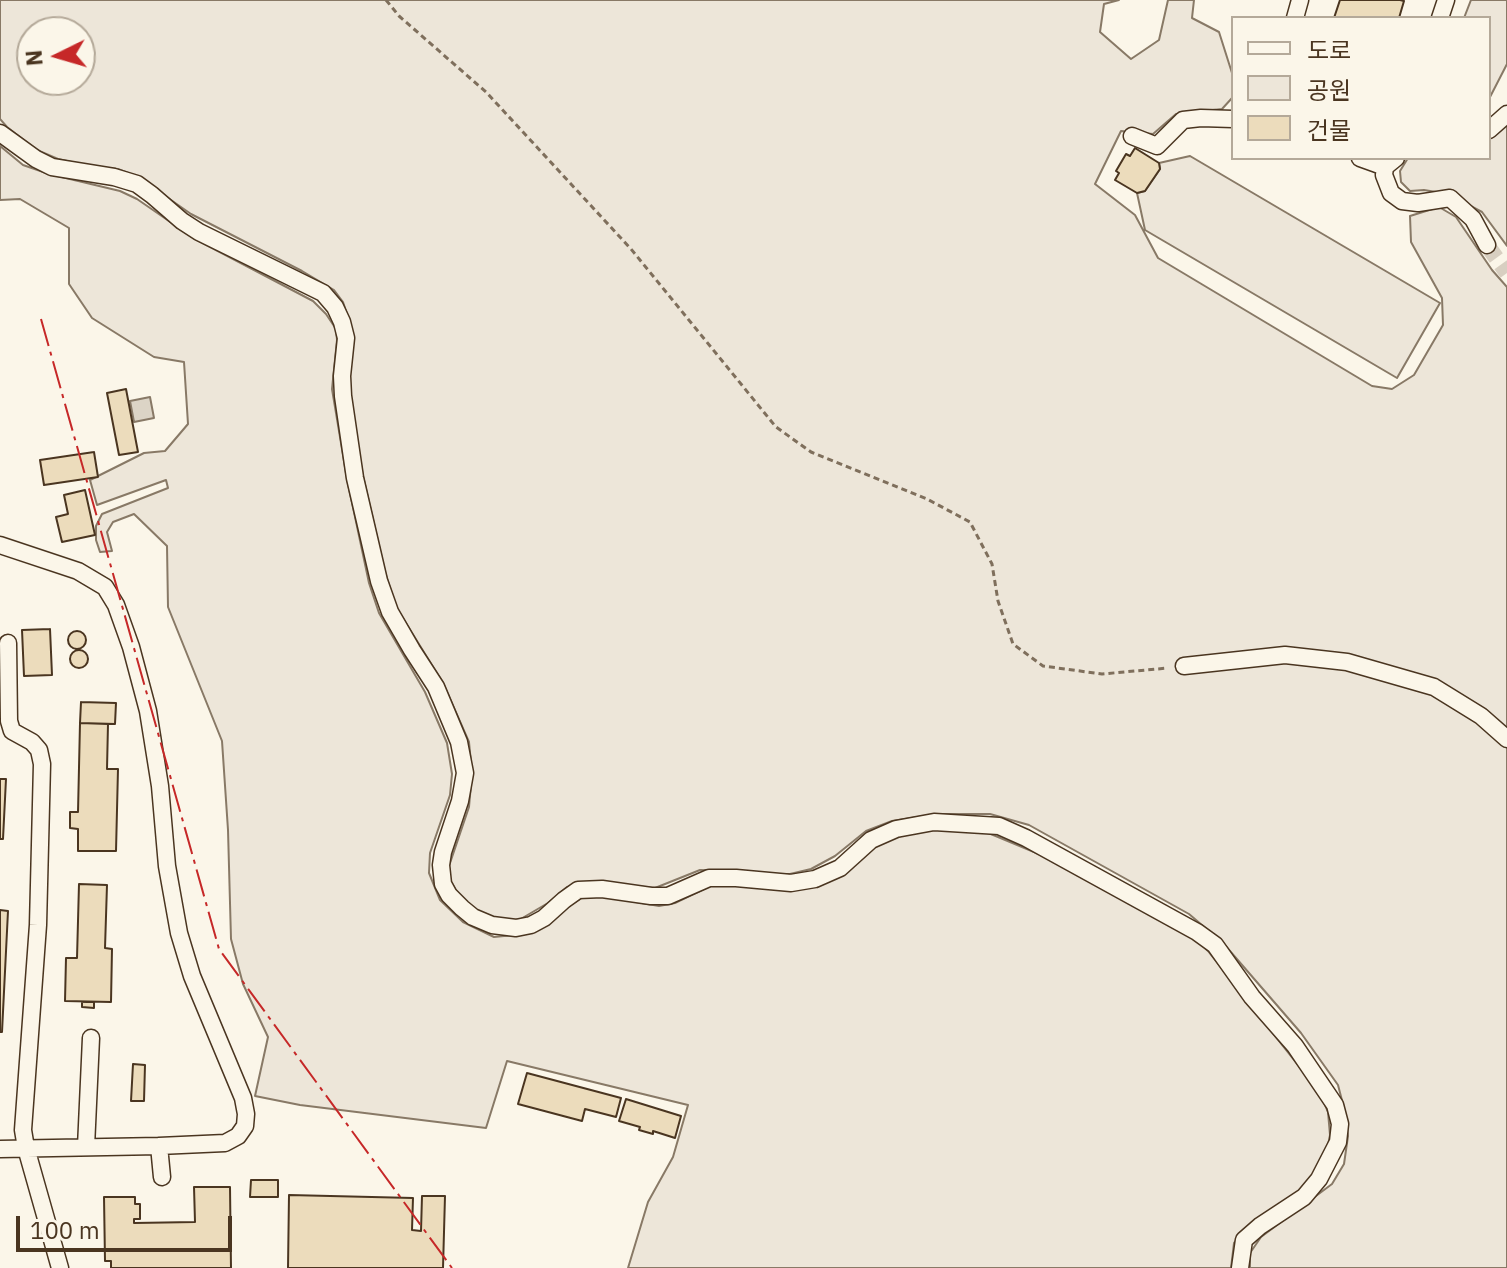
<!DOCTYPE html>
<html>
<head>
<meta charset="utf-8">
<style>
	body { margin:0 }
	#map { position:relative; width:1507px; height:1268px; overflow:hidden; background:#fbf6e9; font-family:"IBM Plex Sans","Noto Sans KR",sans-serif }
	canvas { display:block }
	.legend { position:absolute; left:1231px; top:16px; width:260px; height:144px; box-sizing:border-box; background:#fbf6e9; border:2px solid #b4a999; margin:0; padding:10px 14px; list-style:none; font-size:24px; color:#4a3520 }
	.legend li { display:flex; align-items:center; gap:16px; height:40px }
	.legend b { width:40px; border:2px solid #b4a999 }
	.north { position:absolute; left:16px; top:16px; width:80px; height:80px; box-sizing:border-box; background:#fbf6e9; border:2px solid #b4a999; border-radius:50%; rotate:265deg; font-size:22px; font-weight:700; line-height:32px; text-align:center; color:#4a3520 }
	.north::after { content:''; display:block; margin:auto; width:28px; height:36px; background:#c62828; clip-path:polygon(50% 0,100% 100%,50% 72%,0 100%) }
	.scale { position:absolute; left:16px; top:1216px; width:216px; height:36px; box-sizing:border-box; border:4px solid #4a3520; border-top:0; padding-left:10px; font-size:24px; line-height:28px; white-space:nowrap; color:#4a3520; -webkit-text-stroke:6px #fbf6e9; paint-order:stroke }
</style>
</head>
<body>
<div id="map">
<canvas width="1507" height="1268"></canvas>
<ul class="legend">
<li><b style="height:10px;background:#fbf6e9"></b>도로</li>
<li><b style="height:22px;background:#ede6d9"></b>공원</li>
<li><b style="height:22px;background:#ecdcbc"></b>건물</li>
</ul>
<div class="north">N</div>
<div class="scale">100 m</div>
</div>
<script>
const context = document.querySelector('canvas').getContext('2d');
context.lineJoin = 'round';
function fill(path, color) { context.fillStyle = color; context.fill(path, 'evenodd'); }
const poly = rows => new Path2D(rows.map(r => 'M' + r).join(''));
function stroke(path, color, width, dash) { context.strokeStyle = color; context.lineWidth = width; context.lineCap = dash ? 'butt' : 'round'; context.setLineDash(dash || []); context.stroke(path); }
const green = poly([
	[0,0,1119,0,1104,4,1100,32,1131,59,1159,40,1168,0,1194,0,1192,18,1219,32,1232,73,1232,98,1222,109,1176,114,1153,134,1121,131,1095,184,1135,215,1158,258,1372,386,1392,389,1414,375,1443,325,1442,298,1411,242,1410,216,1439,207,1456,217,1492,270,1507,287,1507,1268,1250,1268,1250,1253,1261,1237,1332,1184,1344,1164,1348,1136,1345,1112,1338,1085,1301,1033,1223,943,1189,914,1029,825,990,814,937,814,892,821,866,831,835,856,811,869,790,874,771,874,742,871,700,870,655,888,592,882,567,887,548,903,519,920,500,921,478,912,461,899,450,880,448,869,469,807,472,773,469,742,443,683,396,607,385,572,363,476,347,386,350,323,343,302,334,290,302,271,191,214,138,177,118,169,94,167,58,159,37,150,7,127,0,119,0,0],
	[32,32,80,32,80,80,32,80,32,32],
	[1471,0,1507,0,1507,64,1489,99,1489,18,1464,18,1471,0],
	[1507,123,1507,246,1482,212,1448,194,1424,190,1410,191,1401,182,1400,171,1408,158,1489,158,1489,140,1507,123],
	[0,146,23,165,49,174,120,191,137,199,195,239,313,301,326,314,336,329,337,340,332,389,347,479,369,583,379,613,425,692,447,743,452,774,450,795,430,853,429,873,440,900,463,922,494,937,524,934,585,896,607,897,659,906,675,903,710,886,732,883,772,888,873,848,893,838,929,829,986,832,1058,862,1198,941,1208,951,1320,1093,1328,1112,1330,1135,1326,1156,1300,1192,1241,1235,1234,1243,1231,1268,628,1268,648,1202,673,1157,688,1105,507,1061,486,1128,300,1105,255,1096,268,1037,243,984,231,939,228,830,222,741,168,607,167,546,134,514,113,522,107,532,112,551,100,552,96,540,96,526,102,514,168,488,166,480,97,505,90,480,144,453,165,451,188,424,184,362,154,357,92,318,69,284,69,228,20,199,0,200,0,146],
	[1190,156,1440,303,1397,378,1145,230,1137,193,1145,191,1160,169,1159,163,1190,156]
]);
const water = poly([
	[150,397,154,418,134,422,130,401,150,397]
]);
const building = poly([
	[1340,0,1400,0,1404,1,1399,18,1334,18,1340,0],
	[1135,148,1159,163,1160,169,1145,191,1137,193,1115,180,1119,173,1116,171,1126,154,1130,156,1135,148],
	[126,389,138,452,119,455,107,393,126,389],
	[94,452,98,477,44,485,40,460,94,452],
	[85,490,95,535,62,542,56,517,68,514,64,495,85,490],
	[50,629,52,675,24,676,22,630,50,629],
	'68 640a9 9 0 1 1 18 0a9 9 0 1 1-18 0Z',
	'70 659a9 9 0 1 1 18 0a9 9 0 1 1-18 0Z',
	[81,702,116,703,115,724,80,723,81,702],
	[80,723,108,724,107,769,118,769,116,851,78,851,78,829,70,828,70,812,78,812,80,723],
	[0,779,6,779,3,839,0,839,0,779],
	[79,884,107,885,105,948,112,949,111,1002,65,1001,66,958,77,958,79,884],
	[0,910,8,911,2,1032,0,1032,0,910],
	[82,1002,94,1002,94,1008,82,1007,82,1002],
	[133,1064,145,1065,144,1101,131,1101,133,1064],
	[527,1073,621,1098,616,1117,585,1109,582,1121,518,1104,527,1073],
	[626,1099,681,1116,675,1138,653,1131,653,1134,639,1130,640,1127,619,1121,626,1099],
	[251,1180,278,1180,278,1197,250,1197,251,1180],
	[194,1187,230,1187,231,1268,111,1268,111,1261,105,1261,104,1197,135,1197,135,1204,140,1204,140,1219,134,1219,134,1223,195,1222,194,1187],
	[289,1195,413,1198,412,1230,421,1231,422,1196,445,1196,443,1268,288,1268,289,1195]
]);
const minorTunnel = poly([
	[1487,245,1507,273]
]);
const path = poly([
	[386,0,399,16,486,92,631,249,776,427,811,452,927,499,970,522,992,564,998,601,1013,644,1043,666,1102,674,1168,668]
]);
const minor = poly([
	[1295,18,1300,0],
	[1440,18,1446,0],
	[1489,130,1507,114],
	[0,133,36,159,52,167,114,177,137,184,152,195,182,221,199,232,323,293,335,307,342,322,346,338,342,376,343,396,355,478,379,581,390,612,412,650,436,687,459,742,465,773,460,801,443,852,441,865,443,884,449,895,462,908,473,917,492,925,516,928,531,925,544,918,564,900,578,890,602,889,651,896,668,896,709,878,736,878,791,883,815,879,840,868,871,840,896,829,934,822,999,826,1026,838,1197,932,1215,945,1252,997,1295,1046,1335,1105,1340,1124,1338,1142,1319,1179,1304,1197,1260,1226,1244,1240,1240,1268],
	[1132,136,1157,146,1183,120,1201,118,1233,119],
	[1360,158,1385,167,1396,158],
	[1385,167,1384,175,1391,193,1402,201,1418,203,1450,198,1473,219,1487,245],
	[0,545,78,571,105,587,116,605,131,647,148,711,160,786,167,866,179,933,192,976,243,1098,246,1114,245,1126,238,1136,225,1143,159,1146,0,1149],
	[8,643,9,721,12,731,32,742,39,750,42,764,38,925,23,1130,26,1148,60,1268],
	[1184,666,1285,655,1347,662,1434,687,1481,716,1507,739],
	[159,1146,162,1177],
	[86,1147,91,1038]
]);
const power = poly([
	[41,319,219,949,452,1268]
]);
fill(green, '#ede6d9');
stroke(green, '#887966', 2);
fill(water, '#dcd4c6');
stroke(water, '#887966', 2);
fill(building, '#ecdcbc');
stroke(building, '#4a3520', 2);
stroke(minorTunnel, '#d8cfc1', 16, [16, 8]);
stroke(minor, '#4a3520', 19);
stroke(path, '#7f6f5c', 3, [6, 4]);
stroke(minor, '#fbf6e9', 16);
stroke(power, '#c62828', 2, [28, 6, 4, 6]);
</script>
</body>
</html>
